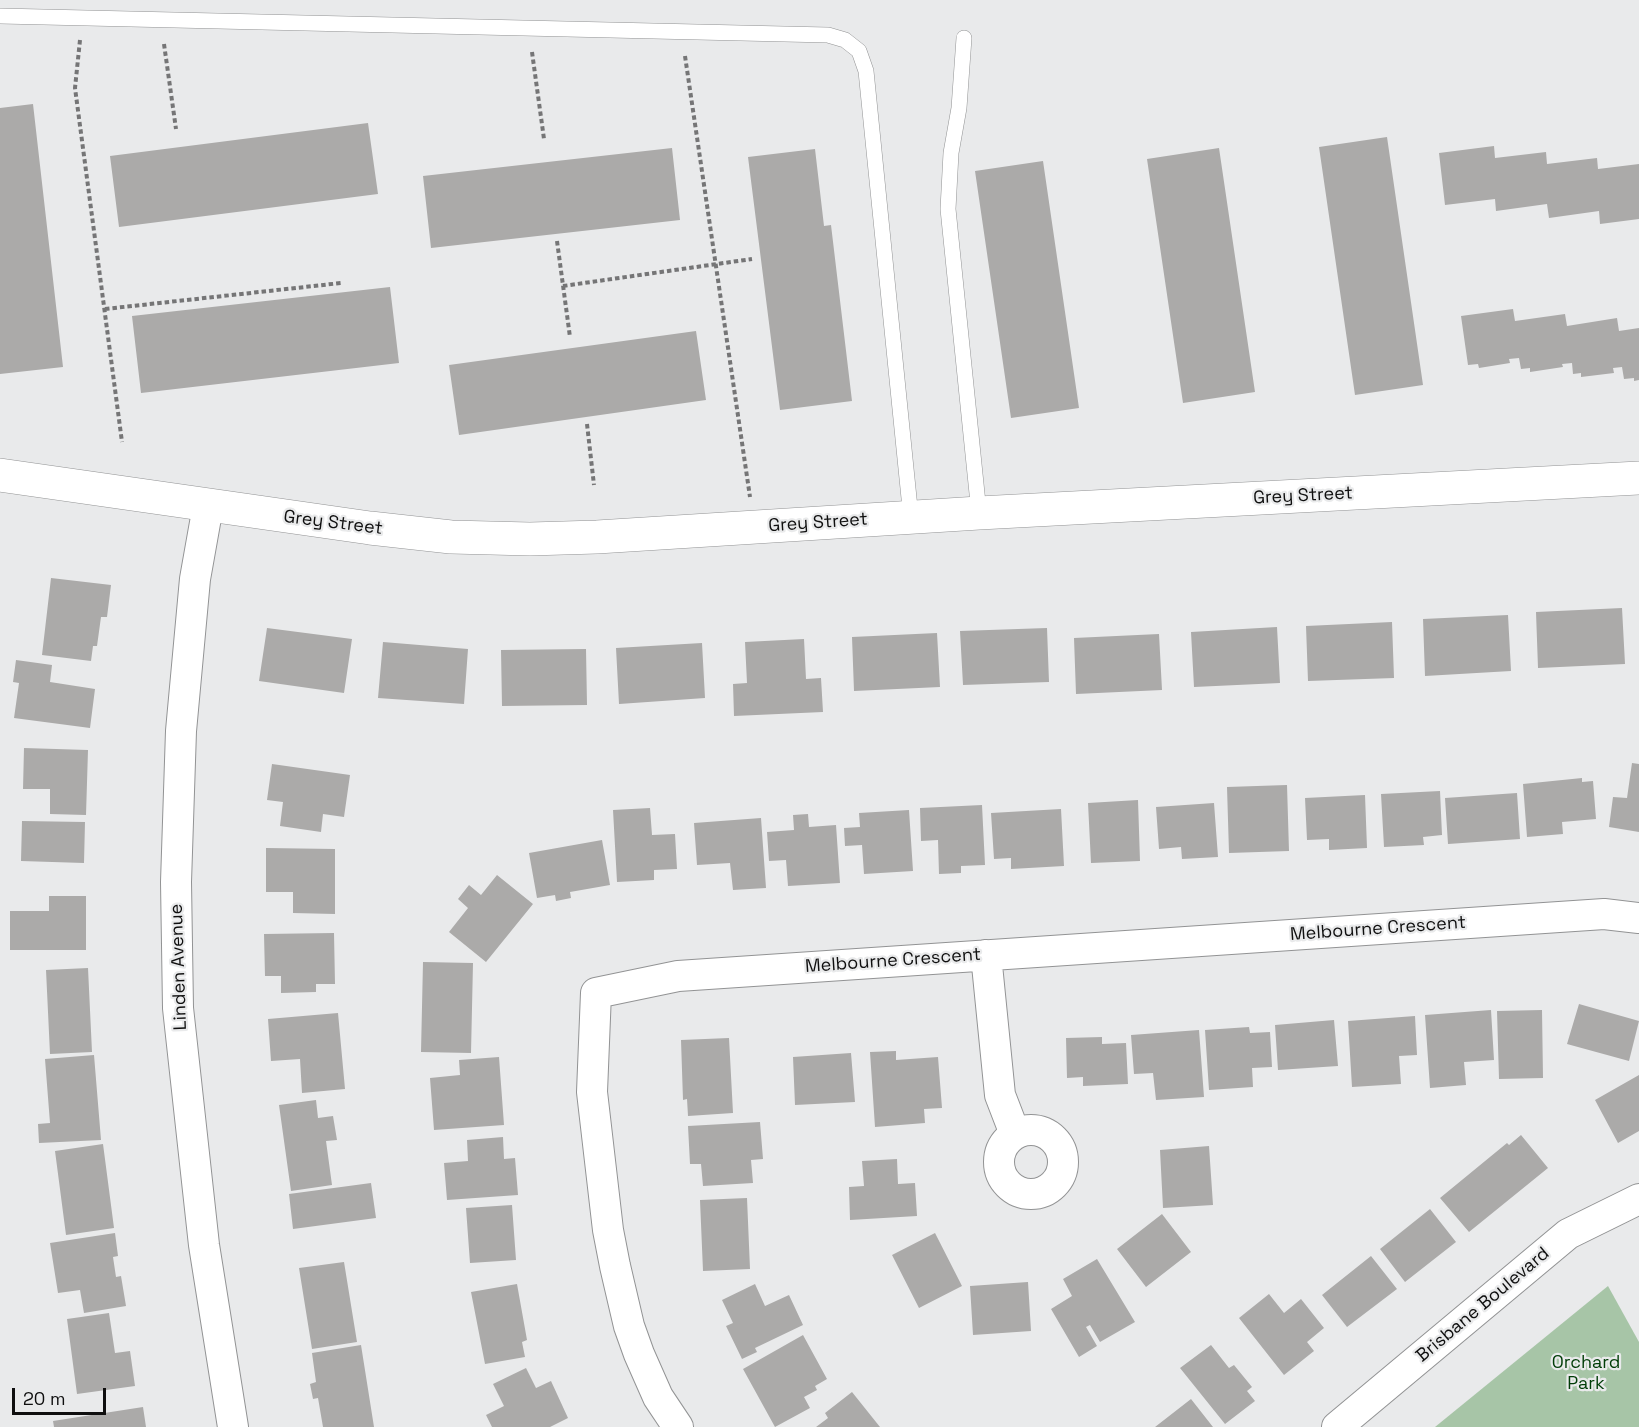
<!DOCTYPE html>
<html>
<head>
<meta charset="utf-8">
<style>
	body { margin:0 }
	#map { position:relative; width:1639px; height:1427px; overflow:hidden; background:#e9eaeb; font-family:"Space Grotesk",sans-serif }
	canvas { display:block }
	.scale { position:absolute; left:12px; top:1388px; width:94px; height:27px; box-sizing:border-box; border:3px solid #0f0f0f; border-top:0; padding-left:8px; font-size:18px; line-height:21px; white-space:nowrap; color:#0f0f0f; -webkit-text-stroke:4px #e9eaeb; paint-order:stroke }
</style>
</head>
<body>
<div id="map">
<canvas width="1639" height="1427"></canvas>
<div class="scale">20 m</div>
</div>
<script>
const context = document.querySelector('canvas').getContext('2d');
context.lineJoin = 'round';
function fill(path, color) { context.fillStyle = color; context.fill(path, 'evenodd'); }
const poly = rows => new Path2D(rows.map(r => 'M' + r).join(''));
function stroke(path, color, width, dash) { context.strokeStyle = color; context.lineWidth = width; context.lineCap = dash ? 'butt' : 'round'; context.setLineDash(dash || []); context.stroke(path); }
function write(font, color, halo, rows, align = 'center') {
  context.font = font + ' "Space Grotesk",sans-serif'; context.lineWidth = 4.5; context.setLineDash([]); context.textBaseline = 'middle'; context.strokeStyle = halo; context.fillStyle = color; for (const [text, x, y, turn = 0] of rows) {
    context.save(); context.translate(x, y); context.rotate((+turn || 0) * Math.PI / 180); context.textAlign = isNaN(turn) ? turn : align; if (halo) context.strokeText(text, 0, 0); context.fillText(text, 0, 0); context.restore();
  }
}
const green = poly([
	[1608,1286,1639,1342,1639,1427,1435,1427]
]);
const building = poly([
	[33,104,63,367,0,374,0,108],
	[368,123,378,194,119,227,110,156],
	[1387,137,1423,385,1355,395,1319,147],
	[1494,146,1495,158,1546,152,1547,164,1597,158,1598,169,1639,164,1639,219,1600,224,1599,211,1549,218,1547,204,1496,211,1495,199,1445,205,1439,153],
	[672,148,680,220,431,248,423,176],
	[1219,148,1255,392,1183,403,1147,159],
	[815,149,824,226,831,225,852,401,780,410,748,157],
	[1043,161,1079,408,1011,418,975,171],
	[390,287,399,363,141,393,132,316],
	[1513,309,1515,321,1565,314,1567,326,1617,318,1619,331,1639,328,1639,380,1634,381,1634,378,1624,379,1622,367,1613,368,1614,373,1581,377,1581,373,1573,374,1572,363,1562,364,1563,367,1530,372,1530,368,1521,369,1519,358,1509,359,1510,363,1479,368,1478,364,1468,365,1461,316],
	[696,331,706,400,459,435,449,365],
	[51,578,111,585,107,617,101,617,97,646,93,646,91,661,42,655],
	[1622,608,1625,664,1538,668,1536,612],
	[1508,615,1511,671,1425,676,1423,619],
	[1392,622,1394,678,1308,681,1306,626],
	[1277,627,1280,683,1194,687,1191,632],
	[267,628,352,639,344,693,259,681],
	[1047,628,1049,682,963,685,960,631],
	[937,633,940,687,854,691,852,637],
	[1159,634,1162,690,1076,694,1074,638],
	[804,639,806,679,821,678,823,712,734,716,733,684,747,683,745,642],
	[383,642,468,649,464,704,378,698],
	[702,643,705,698,619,704,616,648],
	[586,649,587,705,502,706,501,650],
	[16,660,52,665,50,682,95,689,90,728,14,718,19,683,13,682],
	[24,748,88,750,86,815,50,814,50,789,23,789],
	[1632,763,1639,764,1639,832,1609,827,1613,797,1627,798],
	[272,764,350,775,344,817,323,814,321,832,280,826,283,802,267,800],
	[1582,778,1582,782,1593,781,1596,819,1562,822,1563,834,1527,837,1523,784],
	[1287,785,1289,851,1229,853,1227,787],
	[1440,791,1442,835,1423,837,1424,845,1384,847,1381,794],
	[1517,793,1520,839,1448,844,1445,798],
	[1365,795,1367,848,1329,850,1329,839,1307,840,1305,798],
	[1138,800,1140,861,1091,863,1088,803],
	[1214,803,1218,857,1182,859,1181,847,1159,849,1156,807],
	[982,805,985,865,961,866,961,873,939,874,938,840,921,841,920,808],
	[650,808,652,835,675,834,677,869,654,870,654,880,617,882,613,810],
	[1061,809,1064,866,1011,869,1011,858,994,859,991,813],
	[909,810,913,871,864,874,862,845,845,846,844,828,860,827,859,813],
	[808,814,809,827,836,825,840,883,788,886,786,860,769,861,767,832,794,830,793,815],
	[761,818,766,888,733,890,730,863,697,865,694,823],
	[22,821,85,822,84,863,21,861],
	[602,840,610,885,570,892,571,898,556,901,555,895,537,898,529,853],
	[266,848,335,849,335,914,293,913,293,892,266,892],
	[497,875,533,904,486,962,449,932,468,908,458,899,469,885,481,895],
	[49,896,86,896,86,950,10,950,10,911,49,911],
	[334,933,335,984,316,984,316,992,281,993,281,976,265,976,264,934],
	[423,962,473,963,471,1053,421,1052],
	[88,968,92,1052,50,1054,46,970],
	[1579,1004,1639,1021,1629,1061,1567,1044],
	[1491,1010,1494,1060,1464,1062,1466,1085,1430,1088,1425,1015],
	[1542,1010,1543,1078,1499,1079,1497,1011],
	[338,1013,345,1089,302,1093,300,1059,271,1061,268,1019],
	[1415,1016,1417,1055,1399,1056,1401,1084,1352,1087,1348,1021],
	[1334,1020,1338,1066,1278,1070,1275,1025],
	[1249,1027,1250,1033,1270,1032,1272,1067,1252,1068,1253,1087,1209,1090,1205,1030],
	[1199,1030,1204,1097,1156,1100,1153,1073,1134,1074,1131,1035],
	[1102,1037,1102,1044,1126,1043,1128,1084,1083,1086,1083,1077,1067,1078,1066,1038],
	[729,1038,733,1113,688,1116,687,1099,683,1100,681,1040],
	[896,1051,896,1060,938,1057,942,1108,924,1109,925,1123,875,1127,870,1052],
	[851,1053,855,1102,795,1105,793,1057],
	[94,1055,101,1140,39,1143,38,1124,50,1123,45,1059],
	[499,1057,504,1125,434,1130,430,1078,460,1075,459,1060],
	[1639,1075,1639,1131,1618,1143,1595,1100],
	[316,1100,318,1118,333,1116,337,1140,326,1141,332,1185,291,1191,279,1105],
	[760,1122,763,1159,751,1160,753,1183,703,1186,701,1164,690,1164,688,1126],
	[1521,1135,1548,1168,1469,1232,1440,1198,1507,1143,1509,1145],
	[503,1137,504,1159,515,1158,518,1195,447,1200,444,1163,468,1161,467,1140],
	[103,1144,114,1228,66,1235,55,1151],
	[1209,1146,1213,1205,1163,1208,1160,1150],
	[897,1159,898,1184,915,1183,917,1216,850,1220,849,1187,864,1186,862,1161],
	[371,1183,376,1218,293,1229,289,1194],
	[747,1198,750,1269,703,1271,700,1200],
	[512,1205,516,1260,470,1263,466,1208],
	[1430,1209,1456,1242,1405,1282,1380,1249],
	[1162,1214,1191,1252,1146,1287,1117,1249],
	[115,1233,118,1256,113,1257,116,1277,121,1276,126,1306,84,1313,80,1290,58,1293,50,1243],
	[935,1233,962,1286,919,1308,892,1255],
	[1371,1256,1397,1289,1347,1327,1322,1295],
	[1097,1259,1135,1322,1100,1342,1090,1325,1086,1327,1097,1346,1079,1357,1051,1309,1072,1296,1063,1279],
	[344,1262,357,1342,312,1349,299,1268],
	[1028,1282,1031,1331,973,1335,970,1286],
	[517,1284,527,1340,522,1342,525,1357,485,1364,471,1292],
	[755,1284,765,1306,789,1295,803,1325,755,1348,757,1352,742,1359,726,1326,733,1323,722,1300],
	[1269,1294,1284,1313,1301,1299,1324,1328,1307,1342,1314,1351,1284,1375,1239,1318],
	[109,1313,115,1353,130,1351,135,1386,77,1394,67,1319],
	[803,1335,827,1379,815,1386,817,1390,804,1397,810,1408,775,1427,743,1369],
	[361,1345,374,1427,323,1427,318,1398,313,1399,310,1384,316,1382,312,1353],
	[1211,1345,1229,1368,1234,1365,1252,1387,1247,1391,1255,1401,1225,1424,1180,1368],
	[526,1368,536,1388,551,1381,568,1418,550,1427,492,1427,486,1415,504,1406,493,1384],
	[852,1392,880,1427,816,1427,828,1418,825,1413],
	[1191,1399,1213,1427,1155,1427],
	[143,1407,146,1427,54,1427,53,1421]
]);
const path = poly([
	[80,40,75,88,122,442],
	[164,44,176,129],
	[532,52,544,139],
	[685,56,750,497],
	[557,241,570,337],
	[563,286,752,259],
	[105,309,341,283],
	[587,424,594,485]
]);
const lane = poly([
	[0,16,828,35,845,40,859,51,866,71,911,518],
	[964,38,959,108,951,153,948,209,979,513]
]);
const street = poly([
	[208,506,195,579,181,731,176,882,178,1008,204,1245,233,1427],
	[986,955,1000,1095,1015,1134],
	'999 1162a32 32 0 1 1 64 0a32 32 0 1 1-64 0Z',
	[678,1427,658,1397,639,1354,629,1326,615,1266,608,1230,592,1092,596,993,678,976,1604,914,1639,918],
	[1337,1427,1568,1234,1639,1199]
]);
const secondary = poly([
	[0,475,370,528,451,537,530,539,597,537,979,513,1639,478]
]);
const streetNames = [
	["Grey Street",1303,496,-3],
	["Grey Street",333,523,7],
	["Grey Street",818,523,-4],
	["Melbourne Crescent",1378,929,-4],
	["Melbourne Crescent",893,961,-4],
	["Linden Avenue",179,967,-92],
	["Brisbane Boulevard",1483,1305,-40]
];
const parkNames = [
	["Orchard",1586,1363],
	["Park",1586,1384]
];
fill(green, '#a7c5a7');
fill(building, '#abaaa9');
stroke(lane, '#929394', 16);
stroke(street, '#929394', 32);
stroke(secondary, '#929394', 34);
stroke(path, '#757576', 4, [4.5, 3]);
stroke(lane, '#fff', 15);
stroke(street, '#fff', 30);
stroke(secondary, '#fff', 33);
write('18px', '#0f0f0f', '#e9eaeb', streetNames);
write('18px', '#003d07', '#e9eaeb', parkNames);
</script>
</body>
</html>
